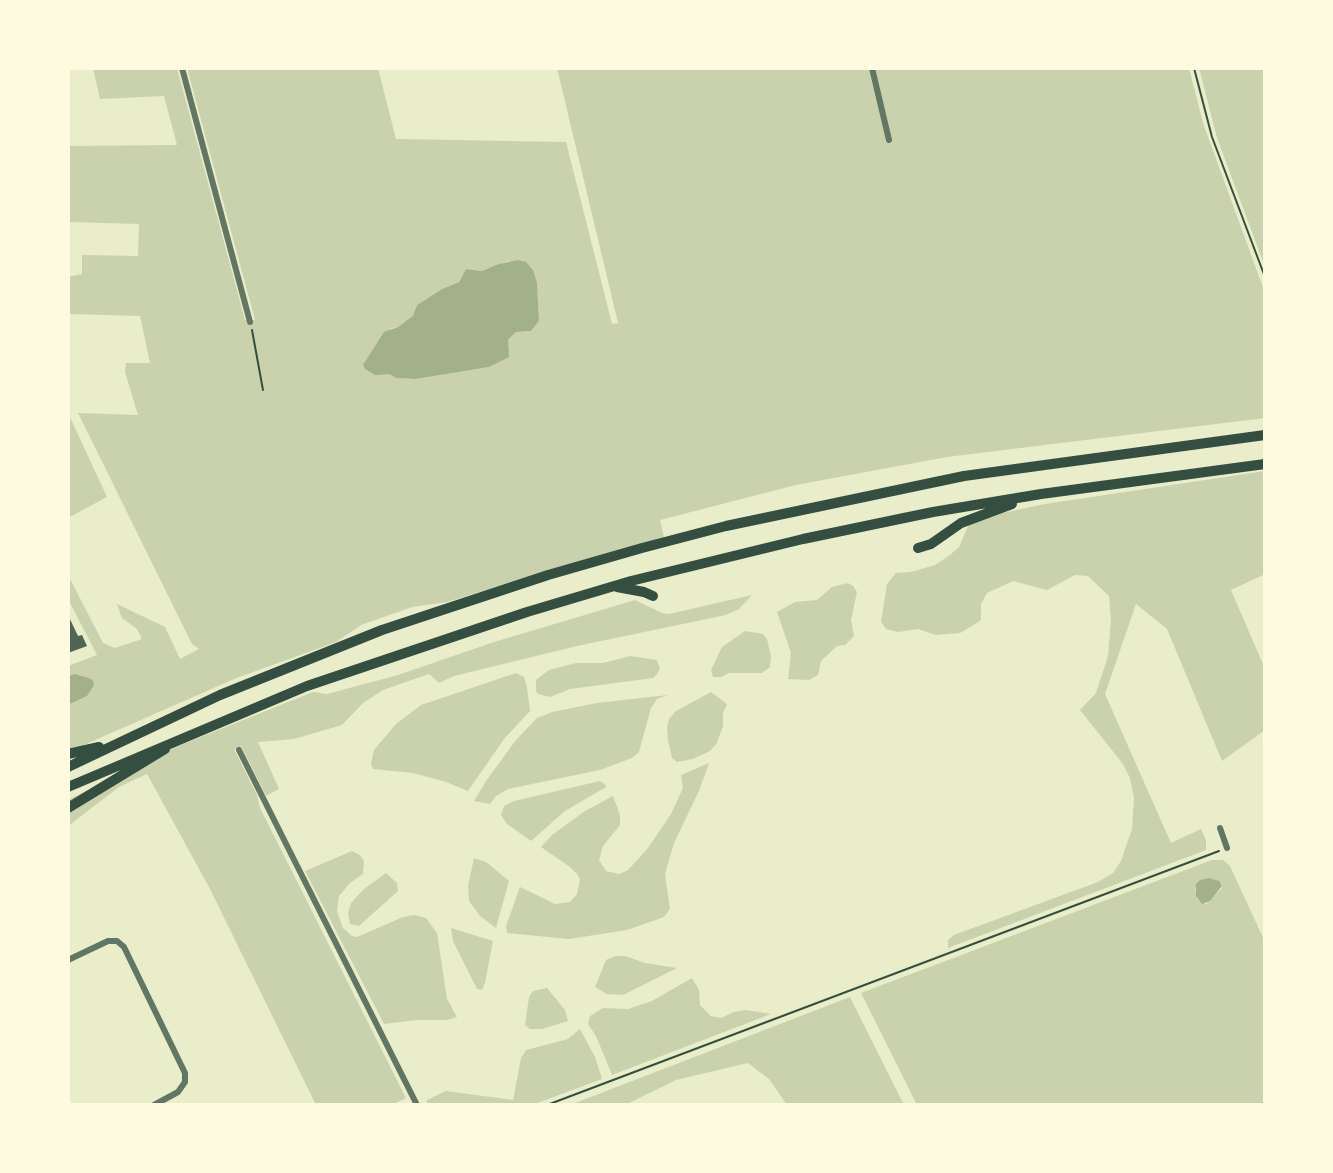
<!DOCTYPE html>
<html>
<head>
<meta charset="utf-8">
<style>
	body { margin:0 }
	#map { position:relative; width:1333px; height:1173px; overflow:hidden; background:#e9edc9; font-family:Literata,serif }
	canvas { display:block }
	.frame { position:absolute; inset:0; border:70px solid #fefae0; pointer-events:none }
</style>
</head>
<body>
<div id="map">
<canvas width="1333" height="1173"></canvas>
<div class="frame"></div>
</div>
<script>
const context = document.querySelector('canvas').getContext('2d');
context.lineJoin = 'round';
function fill(path, color) { context.fillStyle = color; context.fill(path, 'evenodd'); }
const poly = rows => new Path2D(rows.map(r => 'M' + r).join(''));
function stroke(path, color, width, dash) { context.strokeStyle = color; context.lineWidth = width; context.lineCap = dash ? 'butt' : 'round'; context.setLineDash(dash || []); context.stroke(path); }
const green = poly([
	[93,68,177,68,245,320,255,320,187,68,378,68,396,139,566,142,612,324,618,323,557,68,1189,68,1203,123,1265,293,1265,418,947,457,796,485,660,520,664,537,447,602,412,607,361,625,336,642,234,679,68,752,68,705,87,696,89,678,75,674,68,676,68,666,97,655,68,599,68,575,103,643,115,648,142,639,137,629,122,618,117,604,165,627,180,659,199,649,192,644,78,413,138,415,125,372,126,363,150,363,140,316,68,314,68,277,82,274,82,255,138,256,139,224,68,222,68,146,177,145,164,96,100,99],
	[509,261,537,283,539,321,531,331,516,332,508,340,507,347,489,367,416,379,396,378,389,374,382,374,391,328,398,327,414,316,417,305,442,289,459,282,466,269,482,271],
	[1199,68,1265,68,1265,267,1217,138],
	[68,413,107,497,68,518],
	[1265,471,1265,574,1231,590,1265,669,1265,730,1222,761,1167,629,1136,604,1105,694,1171,843,1201,829,1206,840,1206,850,948,948,948,940,954,935,1098,882,1113,873,1121,861,1132,829,1134,798,1130,778,1123,764,1080,710,1096,693,1108,656,1111,620,1109,596,1088,576,1075,575,1047,590,1013,581,987,593,981,604,981,620,977,623,960,633,936,635,918,629,898,632,886,629,881,622,887,584,896,573,911,572,935,565,950,555,959,547,969,524,983,517,1045,504],
	[848,583,853,586,857,592,851,620,854,636,845,645,837,646,821,661,818,675,809,680,788,679,791,653,777,612,795,602,817,600,832,587],
	[752,595,739,609,726,615,577,646,454,676,439,683,429,674,383,690,363,703,342,725,294,739,258,742,279,789,266,796,241,746,234,749,257,795,260,808,406,1098,392,1105,316,1105,210,889,147,774,119,787,68,826,68,800,166,751,313,692,327,694,398,675,494,642,635,600,662,613,669,614],
	[745,631,763,634,767,639,771,656,770,667,762,673,729,673,721,677,713,677,711,670,722,647],
	[630,656,657,660,660,669,657,674,653,678,570,689,550,697,538,694,536,691,536,680,549,670,576,663,603,663],
	[516,673,524,677,527,687,530,711,504,739,468,791,446,782,413,773,373,769,371,763,374,750,396,724,421,705],
	[711,692,727,704,723,713,723,726,717,743,710,751,693,759,677,762,672,758,668,741,667,728,669,719,676,711],
	[668,695,657,699,651,708,639,752,632,758,600,770,508,789,496,796,490,804,474,801,486,781,516,740,537,718,552,712,597,703],
	[709,763,699,791,674,843,665,874,670,909,664,917,627,930,569,939,507,933,506,926,520,887,555,904,570,902,577,894,580,880,578,875,570,867,541,847,552,835,585,811,613,796,620,815,620,825,603,846,599,860,606,871,619,874,628,870,648,848,671,814,683,788,681,775],
	[600,781,605,784,606,787,565,811,531,841,507,824,501,815,504,806,514,801],
	[352,851,360,855,364,861,363,874,350,883,339,896,337,911,343,928,352,936,357,937,403,917,414,915,426,918,437,933,447,999,457,1017,447,1020,417,1020,384,1024,305,871],
	[474,858,486,862,509,881,496,928,480,916,469,901,468,886],
	[1212,860,1223,860,1230,866,1265,942,1265,1105,917,1105,861,993],
	[1222,884,1222,888,1206,904,1198,900,1195,889],
	[386,873,397,883,398,891,359,926,350,924,348,913,351,903,364,889],
	[451,928,493,941,485,983,482,990,477,989,453,941],
	[615,956,625,956,645,963,677,968,623,995,607,994,595,987,606,960],
	[692,978,699,990,700,1005,711,1016,721,1018,734,1012,746,1010,771,1014,612,1075,596,1036,588,1024,590,1016,603,1008,628,1009,652,1001],
	[547,988,565,1010,568,1021,542,1029,530,1029,525,1025,529,997,533,991],
	[850,997,904,1105,787,1105,769,1079,748,1063,676,1080,625,1105,570,1105],
	[580,1029,595,1057,602,1079,532,1105,427,1105,427,1100,446,1091,513,1100,521,1058,526,1050,568,1039]
]);
const water = poly([
	[518,260,526,262,533,270,537,283,539,321,531,331,516,332,508,340,509,357,489,367,416,379,396,378,389,374,375,375,365,369,363,365,384,332,398,327,413,316,417,305,442,289,459,282,466,269,482,271,499,264],
	[75,674,89,678,93,680,94,685,87,696,68,705,68,676],
	[1209,878,1219,881,1222,886,1210,901,1202,904,1196,896,1196,884,1200,880]
]);
const building = poly([
	[68,615,78,636,82,635,87,646,68,653]
]);
const path = poly([
	[1194,68,1212,137,1265,277],
	[252,330,263,390],
	[547,1105,1219,851]
]);
const minor = poly([
	[182,68,250,322],
	[872,68,889,140],
	[239,750,417,1105],
	[1220,828,1227,848],
	[68,960,108,941,117,941,124,947,185,1073,185,1082,178,1092,154,1105]
]);
const primary = poly([
	[918,548,931,544,961,523,1012,504],
	[617,587,644,592,653,596],
	[68,754,99,747],
	[68,767,220,695,382,630,548,575,642,548,726,526,964,476,1265,435],
	[68,787,307,686,527,612,631,581,803,539,933,512,1041,494,1265,464],
	[68,808,165,749]
]);
fill(green, '#cad2ad');
fill(water, '#a3b18a');
fill(building, '#4f6655');
stroke(path, '#344e41', 2);
stroke(minor, '#617663', 6);
stroke(primary, '#344e41', 10);
</script>
</body>
</html>
